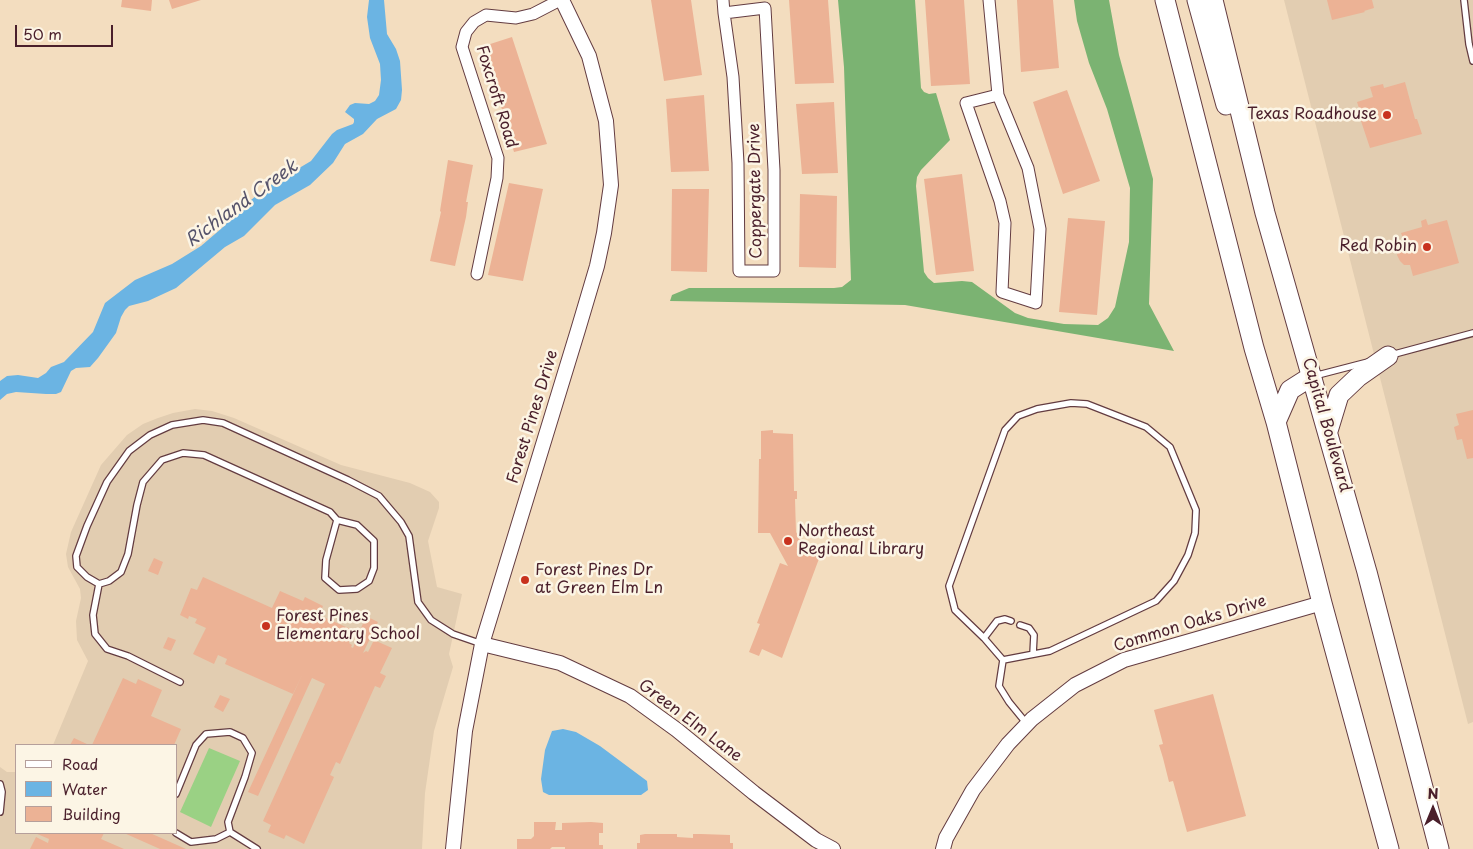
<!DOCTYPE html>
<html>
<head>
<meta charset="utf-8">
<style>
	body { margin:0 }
	#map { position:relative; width:1473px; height:849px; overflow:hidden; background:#f3ddbf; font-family:"Playpen Sans",sans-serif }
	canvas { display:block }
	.legend { position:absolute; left:15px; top:744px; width:162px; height:90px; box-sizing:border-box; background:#fcf5e5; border:1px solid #b59f9b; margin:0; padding:6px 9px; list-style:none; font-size:15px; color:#4a1f2b }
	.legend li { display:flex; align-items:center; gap:10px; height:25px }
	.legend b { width:25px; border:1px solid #b59f9b }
	.north { position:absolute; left:1408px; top:784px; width:50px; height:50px; -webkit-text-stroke:4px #fcf5e5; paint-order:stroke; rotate:0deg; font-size:14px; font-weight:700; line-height:20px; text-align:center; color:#4a1f2b }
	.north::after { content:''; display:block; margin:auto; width:18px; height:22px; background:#4a1f2b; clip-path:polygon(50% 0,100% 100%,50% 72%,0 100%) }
	.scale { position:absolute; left:15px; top:25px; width:98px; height:22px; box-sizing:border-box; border:2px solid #4a1f2b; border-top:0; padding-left:6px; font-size:15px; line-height:18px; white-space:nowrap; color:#4a1f2b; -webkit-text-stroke:4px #fcf5e5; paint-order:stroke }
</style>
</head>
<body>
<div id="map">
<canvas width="1473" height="849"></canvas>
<ul class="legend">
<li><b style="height:6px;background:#fff"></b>Road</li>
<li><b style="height:14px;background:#6bb4e3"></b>Water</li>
<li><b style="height:14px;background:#ecb295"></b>Building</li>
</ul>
<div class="north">N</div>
<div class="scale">50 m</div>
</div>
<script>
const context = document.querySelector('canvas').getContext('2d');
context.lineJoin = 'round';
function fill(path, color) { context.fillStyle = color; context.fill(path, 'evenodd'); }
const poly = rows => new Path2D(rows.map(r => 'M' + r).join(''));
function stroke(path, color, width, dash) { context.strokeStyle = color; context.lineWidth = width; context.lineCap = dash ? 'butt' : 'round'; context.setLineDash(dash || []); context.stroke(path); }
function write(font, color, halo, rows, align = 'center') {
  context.font = font + ' "Playpen Sans",sans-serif'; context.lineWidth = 5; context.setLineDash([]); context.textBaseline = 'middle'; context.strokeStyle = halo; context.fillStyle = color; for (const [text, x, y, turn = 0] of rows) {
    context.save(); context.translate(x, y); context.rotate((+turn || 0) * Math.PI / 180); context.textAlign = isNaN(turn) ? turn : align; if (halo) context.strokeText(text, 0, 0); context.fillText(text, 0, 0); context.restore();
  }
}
const built = poly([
	[1284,0,1473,0,1473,722,1468,724],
	[195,409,212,411,234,418,341,465,410,483,430,492,439,502,439,508,428,541,437,587,462,594,449,654,453,667,434,731,425,793,422,849,0,849,0,767,7,772,16,772,16,833,176,833,176,745,53,745,88,661,77,640,76,621,81,598,80,589,68,567,66,554,71,532,101,465,127,435,143,424,158,418,173,413]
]);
const green = poly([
	[209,748,240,761,211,827,180,812]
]);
const forest = poly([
	[838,0,915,0,921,88,924,92,929,94,936,93,950,140,921,170,917,177,916,186,924,272,928,278,934,283,962,281,972,282,1015,313,1028,318,1064,324,1098,325,1108,318,1115,307,1129,242,1130,188,1107,109,1089,63,1077,21,1074,0,1109,0,1119,55,1153,179,1149,304,1174,351,905,305,670,301,672,295,689,288,834,288,842,287,851,280,844,67]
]);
const water = poly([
	[369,0,384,0,387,34,396,49,400,61,402,90,401,100,396,109,377,119,363,134,345,144,333,163,310,185,275,205,244,236,225,247,176,288,148,301,129,306,125,310,121,317,116,333,98,358,90,367,76,368,71,371,61,392,56,394,46,394,16,392,7,394,0,400,0,381,7,376,18,375,38,378,46,373,51,367,64,362,93,332,105,303,135,280,172,264,201,246,222,228,244,206,264,189,311,161,332,134,337,130,353,124,354,122,354,119,345,112,350,105,355,103,369,104,375,101,379,95,381,80,380,64,370,38,367,17],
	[563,729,576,732,600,746,647,781,648,790,641,795,549,795,543,792,541,779,545,750,552,731]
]);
const building = poly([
	[122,0,152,0,151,11,121,7],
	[169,0,201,0,172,9],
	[651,0,691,0,702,75,664,81],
	[789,0,828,0,834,83,795,84],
	[925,0,964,0,970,84,931,86],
	[1017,0,1053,0,1059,68,1021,72],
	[1327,0,1372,0,1374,8,1364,11,1365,12,1332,20],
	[512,37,547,144,514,152,484,46],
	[1405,82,1415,119,1417,119,1422,134,1370,148,1358,112,1360,111,1357,102,1373,97,1370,87,1383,84,1384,88],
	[1067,90,1100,181,1063,194,1033,102],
	[704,95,709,171,671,172,666,99],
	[834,102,838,173,802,174,796,104],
	[448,160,473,165,466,202,468,202,466,217,455,266,430,261,441,212,440,211],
	[962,174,974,271,936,275,924,179],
	[509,183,543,189,523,281,488,275],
	[672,189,709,189,707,272,671,271],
	[800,194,837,196,836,268,799,267],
	[1068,218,1105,221,1097,315,1059,312],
	[1426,219,1428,225,1447,220,1459,263,1413,276,1410,265,1404,265,1400,261,1397,255,1398,249,1402,244,1405,244,1401,233,1422,227,1421,221],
	[1473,410,1473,458,1467,459,1462,439,1457,440,1454,427,1459,425,1456,414],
	[773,430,773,433,793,434,794,491,797,491,797,499,795,499,796,532,805,549,820,556,782,658,762,649,759,656,749,652,760,624,757,623,780,563,788,566,770,533,758,533,759,459,761,459,761,431],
	[154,558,163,562,158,575,148,571],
	[203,577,272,608,280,591,303,601,305,597,323,606,319,615,355,631,349,643,352,645,351,647,353,648,366,616,378,622,363,653,366,651,368,652,374,640,392,648,380,673,386,676,380,688,375,686,340,764,336,762,330,775,334,777,304,844,286,835,284,839,268,832,271,825,263,821,325,684,312,678,258,796,248,792,303,673,293,694,225,664,227,659,218,655,214,664,193,654,206,628,195,623,197,619,189,616,188,619,180,615,191,588,197,590],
	[168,637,176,640,171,651,163,648],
	[123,678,136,684,138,679,162,690,151,716,181,729,174,745,92,745],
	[1213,694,1246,816,1187,832,1173,781,1169,782,1163,758,1159,745,1163,744,1154,710],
	[220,695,230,699,223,712,214,707],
	[74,738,89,745,70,745],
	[534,822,556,822,555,830,562,830,562,823,591,822,603,823,603,833,599,833,599,845,603,845,603,849,565,849,565,847,552,847,550,849,517,849,517,839,531,839,534,836],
	[35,833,104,833,101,839,124,849,30,849,36,837,48,843,49,839],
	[124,833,150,833,186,849,160,849],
	[645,834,677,834,677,837,693,838,693,834,701,834,730,835,730,843,733,843,733,849,637,849,637,843,640,843,640,835]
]);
const service = poly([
	[1464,0,1469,44,1473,61],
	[1391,355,1473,333],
	[1314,376,1368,362],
	[337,520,326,560,325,578,339,590,357,589,369,581,374,568,374,541,357,525,337,520,330,512,204,455,183,453,162,460,143,482,137,505,128,554,121,572,109,581,99,584,87,577,77,567,76,556,87,526,107,482,129,451,150,435,172,425,203,420,223,423,348,480,379,496,401,522,409,536,418,602,431,620,453,634,482,644],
	[99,584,93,615,95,634,107,649,128,656,180,682],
	[1020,625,1029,628,1034,635,1033,654],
	[984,638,997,621,1005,619,1011,621],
	[1003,660,984,638,955,610,949,586,1005,430,1018,416,1037,409,1071,403,1087,404,1146,427,1170,447,1196,510,1195,533,1188,555,1174,581,1156,601,1050,651,1003,660,999,686,1009,702,1027,724],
	[0,784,2,792,0,812],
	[176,794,196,745,206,734,230,732,243,738,252,753,245,777,228,822,230,832,257,849],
	[176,833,191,842,216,839,230,832]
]);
const minor = poly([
	[723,0,724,13,733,77,738,163,739,271,774,271,774,170,765,8,724,13],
	[989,0,998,95,1028,168,1040,229,1036,303,1002,292,1005,223,1000,201,966,103,998,95],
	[477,274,497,178,498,158,462,47,466,32,474,22,486,15,516,18,533,14,560,0]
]);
const tertiary = poly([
	[482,644,560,663,630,696,677,730,754,793,816,840,833,849],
	[453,849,465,731,482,644,578,330,597,266,604,233,611,185,606,121,589,56,562,0],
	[943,849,946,838,973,790,1008,744,1032,719,1075,685,1124,660,1322,603]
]);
const trunk = poly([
	[1165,0,1254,348,1276,422,1322,603,1389,849],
	[1197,0,1226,105],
	[1213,0,1265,213,1367,572,1439,849],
	[1276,422,1290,390,1312,376],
	[1328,431,1339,395,1358,377,1388,356]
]);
const markers = [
	[1387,115,5,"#c8321e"],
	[1427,247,5,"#c8321e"],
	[788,541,5,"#c8321e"],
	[525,580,5,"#c8321e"],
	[266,626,5,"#c8321e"]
];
const streetNames = [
	["Foxcroft Road",496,97,73],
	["Coppergate Drive",756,191,-91],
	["Forest Pines Drive",533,417,-73],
	["Capital Boulevard",1326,425,74],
	["Common Oaks Drive",1190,624,-17],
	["Green Elm Lane",690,721,37]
];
const poiNames = [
	["Texas Roadhouse",1377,115,"right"],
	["Red Robin",1417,247,"right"],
	["Northeast",798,532],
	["Regional Library",798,550],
	["Forest Pines Dr",535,571],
	["at Green Elm Ln",535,589],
	["Forest Pines",276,617],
	["Elementary School",276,635]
];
const waterNames = [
	["Richland Creek",242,204,-36]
];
fill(built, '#e2cdb1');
fill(green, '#9ad184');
fill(forest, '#7bb372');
fill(water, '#6bb4e3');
fill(building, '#ecb295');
stroke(service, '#633c41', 8);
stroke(minor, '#633c41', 13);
stroke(tertiary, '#633c41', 16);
stroke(trunk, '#633c41', 21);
stroke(service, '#fff', 5.5);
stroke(minor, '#fff', 11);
stroke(tertiary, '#fff', 14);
stroke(trunk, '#fff', 19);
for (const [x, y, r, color] of markers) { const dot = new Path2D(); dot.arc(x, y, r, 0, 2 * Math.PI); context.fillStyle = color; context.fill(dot); stroke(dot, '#fcf5e5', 2); }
write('16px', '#4a1f2b', '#fcf5e5', streetNames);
write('16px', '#4a1f2b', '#fcf5e5', poiNames, 'left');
write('italic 18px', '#56536b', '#fcf5e5', waterNames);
</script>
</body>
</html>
